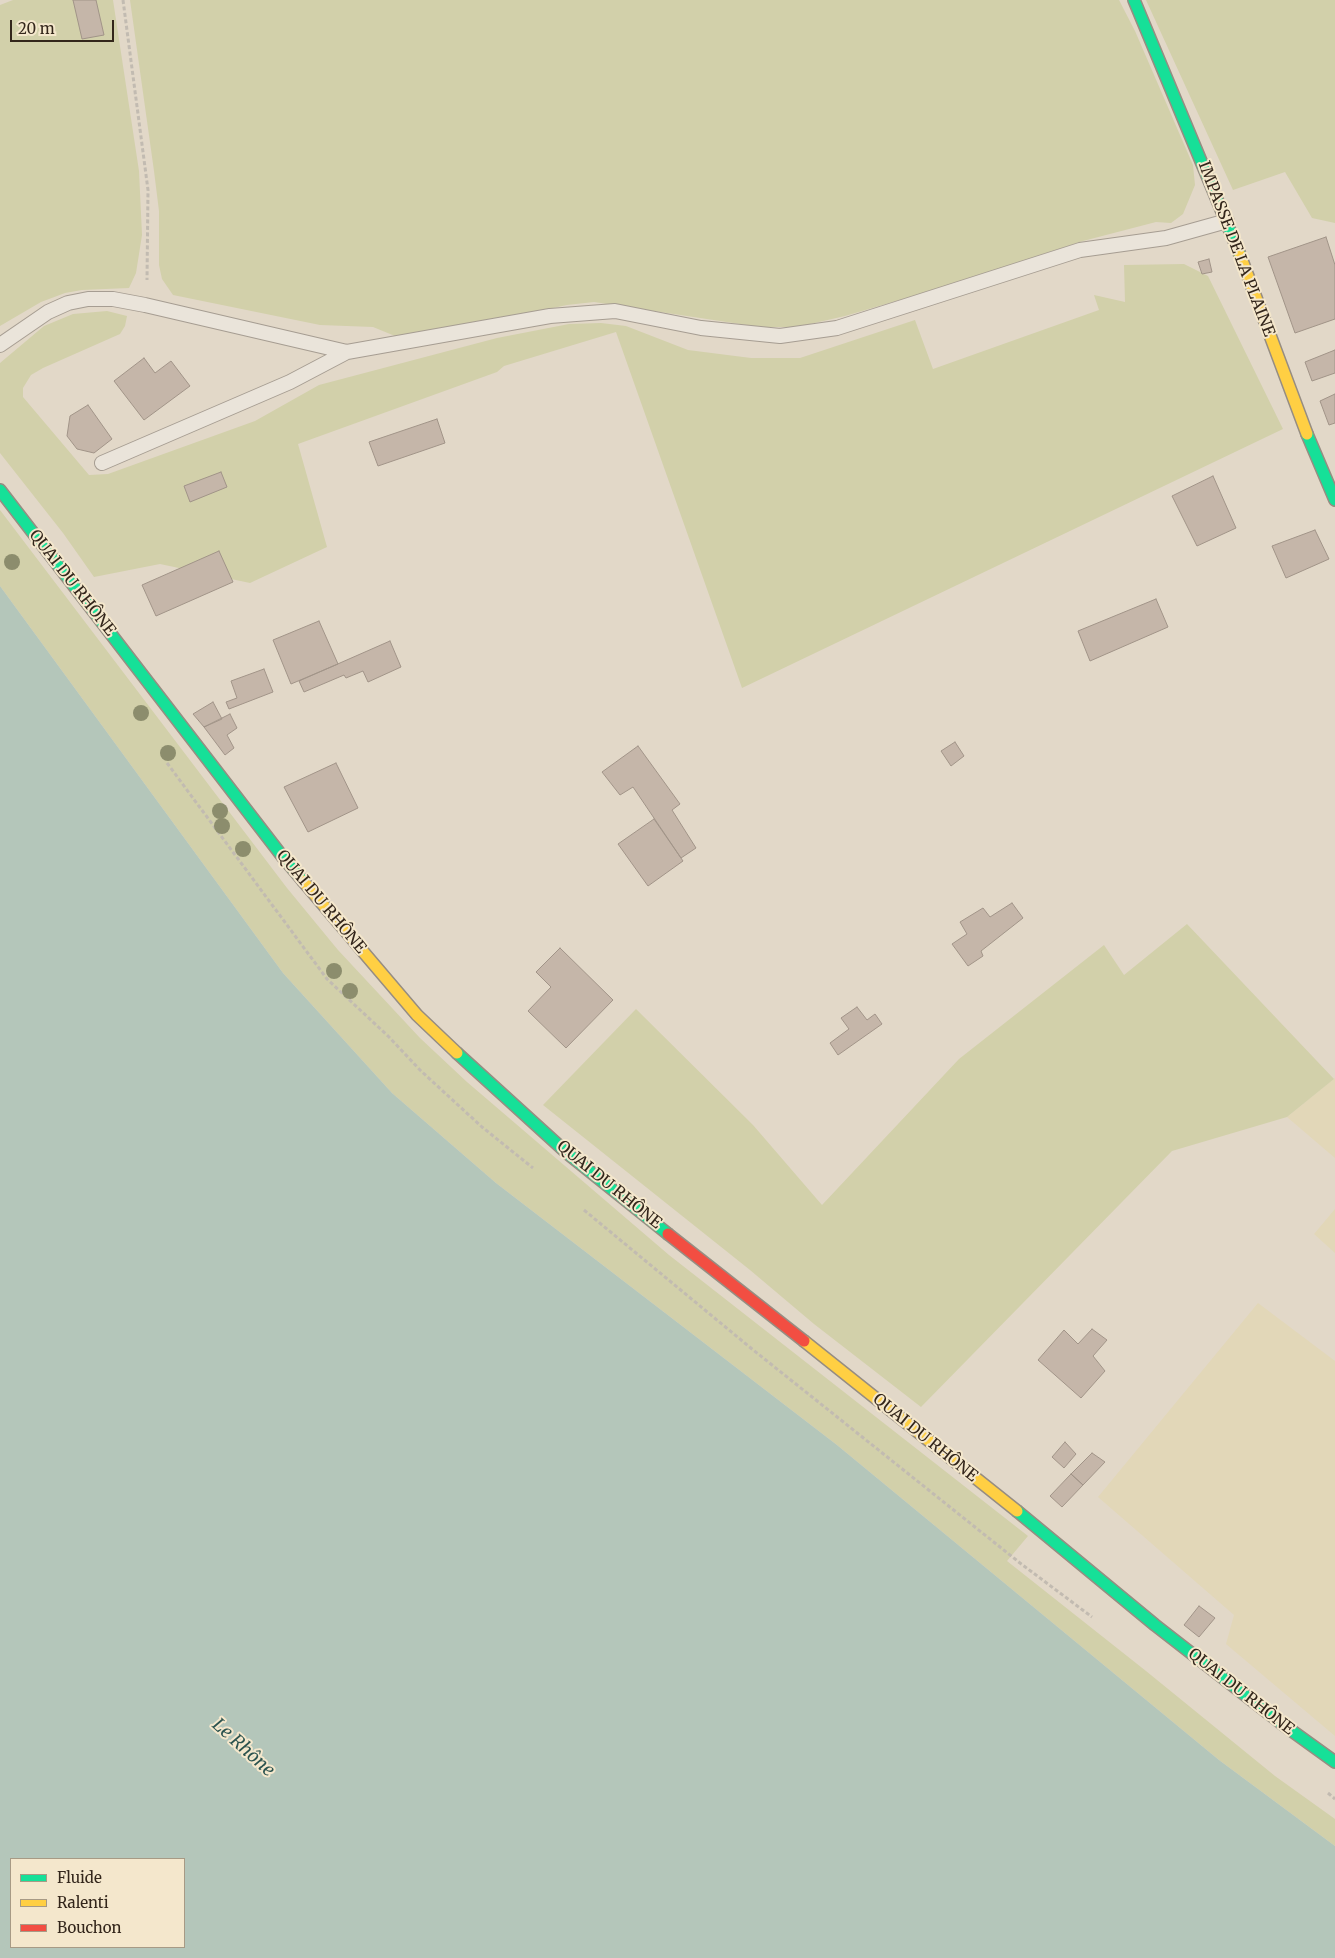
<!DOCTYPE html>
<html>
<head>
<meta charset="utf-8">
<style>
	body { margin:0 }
	#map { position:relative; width:1335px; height:1958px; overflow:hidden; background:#e2d8c8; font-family:Merriweather,serif }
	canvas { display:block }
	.legend { position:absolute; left:10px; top:1858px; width:175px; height:90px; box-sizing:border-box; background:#f4e7cc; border:1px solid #a79a85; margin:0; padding:6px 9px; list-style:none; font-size:15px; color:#33261b }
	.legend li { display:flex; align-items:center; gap:10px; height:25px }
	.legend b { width:25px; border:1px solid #a79a85 }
	.scale { position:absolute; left:10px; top:20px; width:104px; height:22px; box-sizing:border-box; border:2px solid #33261b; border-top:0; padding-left:6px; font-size:15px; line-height:18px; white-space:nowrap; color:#33261b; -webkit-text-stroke:4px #f4e7cc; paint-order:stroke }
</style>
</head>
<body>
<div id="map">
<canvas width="1335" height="1958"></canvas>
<ul class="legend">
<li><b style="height:6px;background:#16e098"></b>Fluide</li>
<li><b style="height:6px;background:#ffcf43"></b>Ralenti</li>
<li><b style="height:6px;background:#f24e42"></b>Bouchon</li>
</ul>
<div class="scale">20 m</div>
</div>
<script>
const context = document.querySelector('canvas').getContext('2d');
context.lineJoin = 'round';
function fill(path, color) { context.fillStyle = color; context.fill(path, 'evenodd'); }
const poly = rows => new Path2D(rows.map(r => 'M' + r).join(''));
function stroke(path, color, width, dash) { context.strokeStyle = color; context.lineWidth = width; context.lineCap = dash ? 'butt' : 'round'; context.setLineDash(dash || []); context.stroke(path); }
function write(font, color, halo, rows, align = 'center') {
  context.font = font + ' Merriweather,serif'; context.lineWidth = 4; context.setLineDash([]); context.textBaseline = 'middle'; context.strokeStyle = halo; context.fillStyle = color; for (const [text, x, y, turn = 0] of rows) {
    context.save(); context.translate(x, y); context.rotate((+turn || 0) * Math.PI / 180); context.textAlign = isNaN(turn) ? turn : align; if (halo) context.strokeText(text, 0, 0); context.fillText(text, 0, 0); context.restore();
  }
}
const farmland = poly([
	[1335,1078,1335,1158,1287,1117],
	[1335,1209,1335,1253,1314,1234],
	[1258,1303,1335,1361,1335,1736,1226,1644,1234,1615,1098,1497]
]);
const green = poly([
	[13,0,113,0,139,171,142,235,136,273,129,288,82,290,65,293,41,302,0,326,0,5],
	[130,0,1119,0,1135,31,1193,165,1195,185,1183,214,1171,223,1156,222,1083,241,954,284,845,316,797,327,760,327,594,302,567,305,472,325,395,336,373,327,320,325,173,295,162,279,159,265,159,211,154,171],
	[1146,0,1335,0,1335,223,1312,218,1285,172,1233,190],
	[1184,264,1208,276,1283,429,742,688,616,332,504,366,497,372,298,444,327,547,250,583,160,564,94,577,63,533,0,453,0,363,44,326,73,314,107,311,127,316,125,326,120,334,43,368,31,375,23,388,23,397,89,475,108,474,255,421,319,385,497,338,569,324,601,323,626,326,688,350,751,358,800,358,915,320,933,369,1099,310,1094,295,1125,302,1124,265],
	[0,510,287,888,338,950,420,1038,467,1082,669,1255,1028,1536,1007,1561,1146,1671,1275,1776,1335,1819,1335,1846,1219,1760,837,1445,496,1183,392,1093,283,973,0,586],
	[1187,924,1334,1079,1287,1117,1172,1151,921,1407,814,1324,750,1270,543,1105,636,1009,753,1125,822,1205,959,1059,1104,945,1124,975]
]);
const water = poly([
	[0,586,283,973,392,1093,496,1183,837,1445,1219,1760,1335,1846,1335,1958,0,1958],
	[11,1859,184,1859,184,1947,11,1947]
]);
const building = poly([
	[73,0,96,0,104,35,82,39,73,0],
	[1326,237,1335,265,1335,319,1295,333,1268,257,1326,237],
	[1209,259,1212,272,1202,274,1198,262,1209,259],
	[1335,350,1335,373,1312,381,1305,362,1335,350],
	[144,358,155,373,171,361,190,386,144,420,114,381,144,358],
	[1335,394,1335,423,1329,425,1320,401,1335,394],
	[88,405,112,439,94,453,77,449,67,436,70,416,88,405],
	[437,419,445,443,378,466,369,442,437,419],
	[221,472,227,487,190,502,184,486,221,472],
	[1213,476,1236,528,1197,546,1172,496,1213,476],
	[1315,530,1329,559,1286,578,1272,546,1315,530],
	[219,551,233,582,156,616,142,585,219,551],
	[1156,599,1168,627,1090,661,1078,631,1156,599],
	[319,621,338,664,291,684,273,640,319,621],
	[390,641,401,667,368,682,363,671,346,678,344,675,304,692,299,681,390,641],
	[264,669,273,692,229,709,226,702,237,698,231,681,264,669],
	[213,702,222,719,204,727,193,714,213,702],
	[230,714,237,728,227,735,234,748,225,755,204,727,230,714],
	[955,742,964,756,951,766,941,751,955,742],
	[638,746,680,804,672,810,696,848,681,858,633,787,620,795,602,772,638,746],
	[336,763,358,808,308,832,284,787,336,763],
	[654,819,683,861,648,886,618,844,654,819],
	[1012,903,1023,918,981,951,983,956,968,966,952,944,967,934,960,922,983,908,990,917,1012,903],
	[560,948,613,1000,566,1048,528,1011,551,987,536,972,560,948],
	[857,1007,867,1020,875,1014,882,1024,838,1055,830,1043,849,1029,841,1018,857,1007],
	[1092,1329,1107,1340,1093,1356,1105,1371,1081,1398,1038,1360,1064,1330,1078,1344,1092,1329],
	[1065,1442,1076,1454,1064,1468,1052,1457,1065,1442],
	[1092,1453,1105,1462,1083,1485,1071,1474,1092,1453],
	[1071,1474,1083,1485,1062,1507,1050,1496,1071,1474],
	[1199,1606,1215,1618,1199,1637,1184,1625,1199,1606]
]);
const path = poly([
	[123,0,148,190,147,280],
	[167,763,327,979,389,1037,421,1071,482,1127,533,1168],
	[584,1210,752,1349,1020,1563,1092,1617],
	[1328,1793,1335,1799]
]);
const lane = poly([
	[0,345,48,312,68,303,88,299,113,299,145,305,347,352,550,316,615,311,701,328,780,336,837,328,1080,250,1166,238,1227,221],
	[102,463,290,382,347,352]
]);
const fast = poly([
	[1134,0,1240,255],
	[1307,434,1335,500],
	[0,490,282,856,303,881],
	[457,1053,567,1153,668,1234],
	[1017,1511,1155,1625,1281,1723,1335,1762]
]);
const slow = poly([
	[1240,255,1307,434],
	[303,881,417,1015,457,1053],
	[804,1341,1017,1511]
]);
const jam = poly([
	[668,1234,804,1341]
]);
const trees = [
	[12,562],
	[141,713],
	[168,753],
	[220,811],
	[222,826],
	[243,849],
	[334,971],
	[350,991]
];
const streetNames = [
	["IMPASSE DE LA PLAINE",1236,249,69],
	["QUAI DU RHÔNE",72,583,52],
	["QUAI DU RHÔNE",321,902,50],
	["QUAI DU RHÔNE",609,1185,39],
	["QUAI DU RHÔNE",925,1438,39],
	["QUAI DU RHÔNE",1241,1692,38]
];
const waterNames = [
	["Le Rhône",243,1748,42]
];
fill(farmland, '#e2d7b8');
fill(green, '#d2d0aa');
fill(water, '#b4c6ba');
fill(building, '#c5b6a9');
stroke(building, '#a19488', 1);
stroke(lane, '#a69d92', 16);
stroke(fast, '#968d82', 14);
stroke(slow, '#968d82', 14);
stroke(jam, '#968d82', 14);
stroke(path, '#c2bbb1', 3, [4, 2.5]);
stroke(lane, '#eae4da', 14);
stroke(fast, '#16e098', 11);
stroke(slow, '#ffcf43', 11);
stroke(jam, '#f24e42', 11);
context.fillStyle = '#8c8d6d';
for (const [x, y] of trees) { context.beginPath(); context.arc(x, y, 8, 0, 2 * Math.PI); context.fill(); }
write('16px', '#33261b', '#f4e7cc', streetNames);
write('italic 18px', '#2b534f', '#f4e7cc', waterNames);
</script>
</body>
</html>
